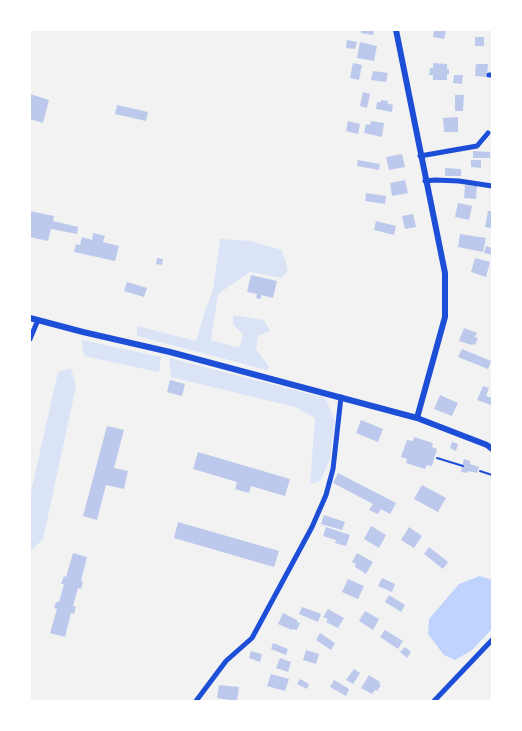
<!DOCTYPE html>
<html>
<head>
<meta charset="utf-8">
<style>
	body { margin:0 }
	#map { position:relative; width:522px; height:731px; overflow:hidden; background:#f2f2f2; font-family:"Golos Text",sans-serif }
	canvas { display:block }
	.frame { position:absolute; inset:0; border:31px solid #fff; pointer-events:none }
</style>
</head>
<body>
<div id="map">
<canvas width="522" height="731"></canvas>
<div class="frame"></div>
</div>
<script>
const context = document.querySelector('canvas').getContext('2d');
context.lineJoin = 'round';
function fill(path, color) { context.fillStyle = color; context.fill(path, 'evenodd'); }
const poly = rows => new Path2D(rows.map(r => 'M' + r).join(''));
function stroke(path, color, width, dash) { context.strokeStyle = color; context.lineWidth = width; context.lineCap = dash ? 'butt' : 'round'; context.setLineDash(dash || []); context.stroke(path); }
const green = poly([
	[220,239,251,241,282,250,288,270,282,278,250,272,218,294,211,340,239,348,243,335,233,324,233,315,264,320,270,331,258,336,256,349,269,367,267,370,137,336,137,326,196,341,204,314,213,290],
	[82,340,161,357,159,372,84,356],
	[169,358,325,398,335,420,330,459,320,481,310,484,315,418,295,407,171,377],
	[71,368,76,387,43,539,32,550,30,549,30,496,58,372]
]);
const water = poly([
	[480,576,492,580,492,629,472,650,455,660,444,655,428,634,429,619,459,584]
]);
const building = poly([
	[361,30,374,30,373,35,361,33],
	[434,30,446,31,444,39,433,37],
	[475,37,484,37,484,46,475,46],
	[347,40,357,42,355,49,346,48],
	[360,42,377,46,374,61,357,58],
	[353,63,362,65,359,80,350,78],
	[433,63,447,64,447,69,449,69,449,74,447,74,447,80,433,80,433,75,429,75,430,68,433,68],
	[476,64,488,64,487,77,475,76],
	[373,71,388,73,386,82,371,80],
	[454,75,463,75,462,84,453,83],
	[363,92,370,94,367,108,360,106],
	[30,94,49,100,43,123,30,119],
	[455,95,464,95,463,111,455,111],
	[381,100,388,101,387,103,393,105,392,112,376,109,377,102,381,102],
	[117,105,148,112,146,121,115,114],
	[458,117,458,132,444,132,443,118],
	[348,121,360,124,358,134,346,131],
	[371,121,384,123,382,137,364,133,366,124,370,125],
	[473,151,490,152,490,158,473,158],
	[402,154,405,167,389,170,386,157],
	[358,160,380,164,379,170,357,166],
	[471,160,481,160,481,168,471,167],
	[445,168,461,169,461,176,445,176],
	[405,180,408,193,392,196,390,183],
	[465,185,477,186,476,199,464,198],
	[366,193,386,196,385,204,365,201],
	[458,203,472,206,469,220,455,217],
	[30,211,54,216,53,221,78,227,77,234,51,229,48,241,30,237],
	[488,211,492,211,492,228,485,227],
	[413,214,416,227,405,229,402,216],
	[376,221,396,226,394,235,374,230],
	[93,233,105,236,103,242,119,246,115,261,74,252,76,244,80,245,82,237,92,240],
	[460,234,486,238,483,252,458,247],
	[486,246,492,248,492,255,484,253],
	[157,258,163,259,162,265,156,264],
	[475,258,490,262,486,277,471,272],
	[251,275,277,281,273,298,261,295,261,299,256,298,257,294,247,292],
	[127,282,147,288,144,297,124,291],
	[464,328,477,333,475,337,478,338,475,345,473,344,472,345,459,341],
	[462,349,491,361,488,369,458,357],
	[170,380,185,384,182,396,167,392],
	[483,386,489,388,486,396,492,398,491,405,477,400],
	[440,395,458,403,452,416,434,409],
	[361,420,383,429,378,442,356,433],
	[107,426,124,430,114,468,128,471,124,489,106,485,97,520,83,516],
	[414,437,433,443,432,447,437,449,432,466,427,465,425,469,406,463,407,459,401,457,407,440,413,441],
	[452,442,458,444,456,451,450,448],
	[198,452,290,479,285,496,251,486,249,493,235,489,237,482,193,469],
	[464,459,470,461,470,464,479,467,477,473,468,471,467,473,461,472],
	[338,473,396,503,390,514,381,509,378,514,369,510,373,504,333,483],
	[422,485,446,498,438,512,414,499],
	[324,515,345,522,342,530,321,524],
	[178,522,279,551,274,567,174,538],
	[371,526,386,535,379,548,364,539],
	[326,527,350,535,346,546,335,543,336,540,323,536],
	[409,527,422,536,414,548,401,540],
	[429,547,448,562,443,569,424,554],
	[73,553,87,557,81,581,83,582,81,589,78,588,73,606,76,607,74,614,71,613,65,637,50,633,57,609,54,608,56,602,59,602,64,584,61,584,64,576,66,577],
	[357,553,373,562,366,574,355,567,356,564,352,562],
	[382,578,395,584,392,592,378,586],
	[348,579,364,586,358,599,342,592],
	[389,595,405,605,401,612,385,602],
	[302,607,321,614,318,622,299,614],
	[328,609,344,618,338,628,326,622,328,619,323,617],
	[365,611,379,619,373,630,359,621],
	[283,613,297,620,297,622,300,623,297,630,293,629,292,630,278,624],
	[385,630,403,641,398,649,380,637],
	[320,633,335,643,331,650,316,640],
	[273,643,288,649,286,655,271,649],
	[405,647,411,652,407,658,400,652],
	[306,650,319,654,316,664,303,660],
	[251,651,262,654,260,662,249,658],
	[280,658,291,662,288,672,276,668],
	[354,669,360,673,353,684,346,680],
	[271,674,289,679,285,691,267,686],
	[369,675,380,682,379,684,381,685,377,691,375,690,372,694,361,688],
	[300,679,309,684,307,689,297,684],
	[334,680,349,689,346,696,330,687],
	[219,685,239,687,237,701,217,698]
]);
const path = poly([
	[437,458,463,466],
	[480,471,492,475]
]);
const minor = poly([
	[489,75,492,75],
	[420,156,477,146,488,133],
	[425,181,435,180,459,181,492,186],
	[30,339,38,320],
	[196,701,226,661,252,638,312,527,326,495,333,469,341,397],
	[434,701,492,640]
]);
const tertiary = poly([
	[396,30,445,273,445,317,417,418],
	[30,318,83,332,170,352,417,418,487,445,492,449]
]);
fill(green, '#dbe4f7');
fill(water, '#bfd3fe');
fill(building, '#bdc9ec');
stroke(path, '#1d4ed8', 2);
stroke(minor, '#1d4ed8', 5);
stroke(tertiary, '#1d4ed8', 6);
</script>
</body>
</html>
